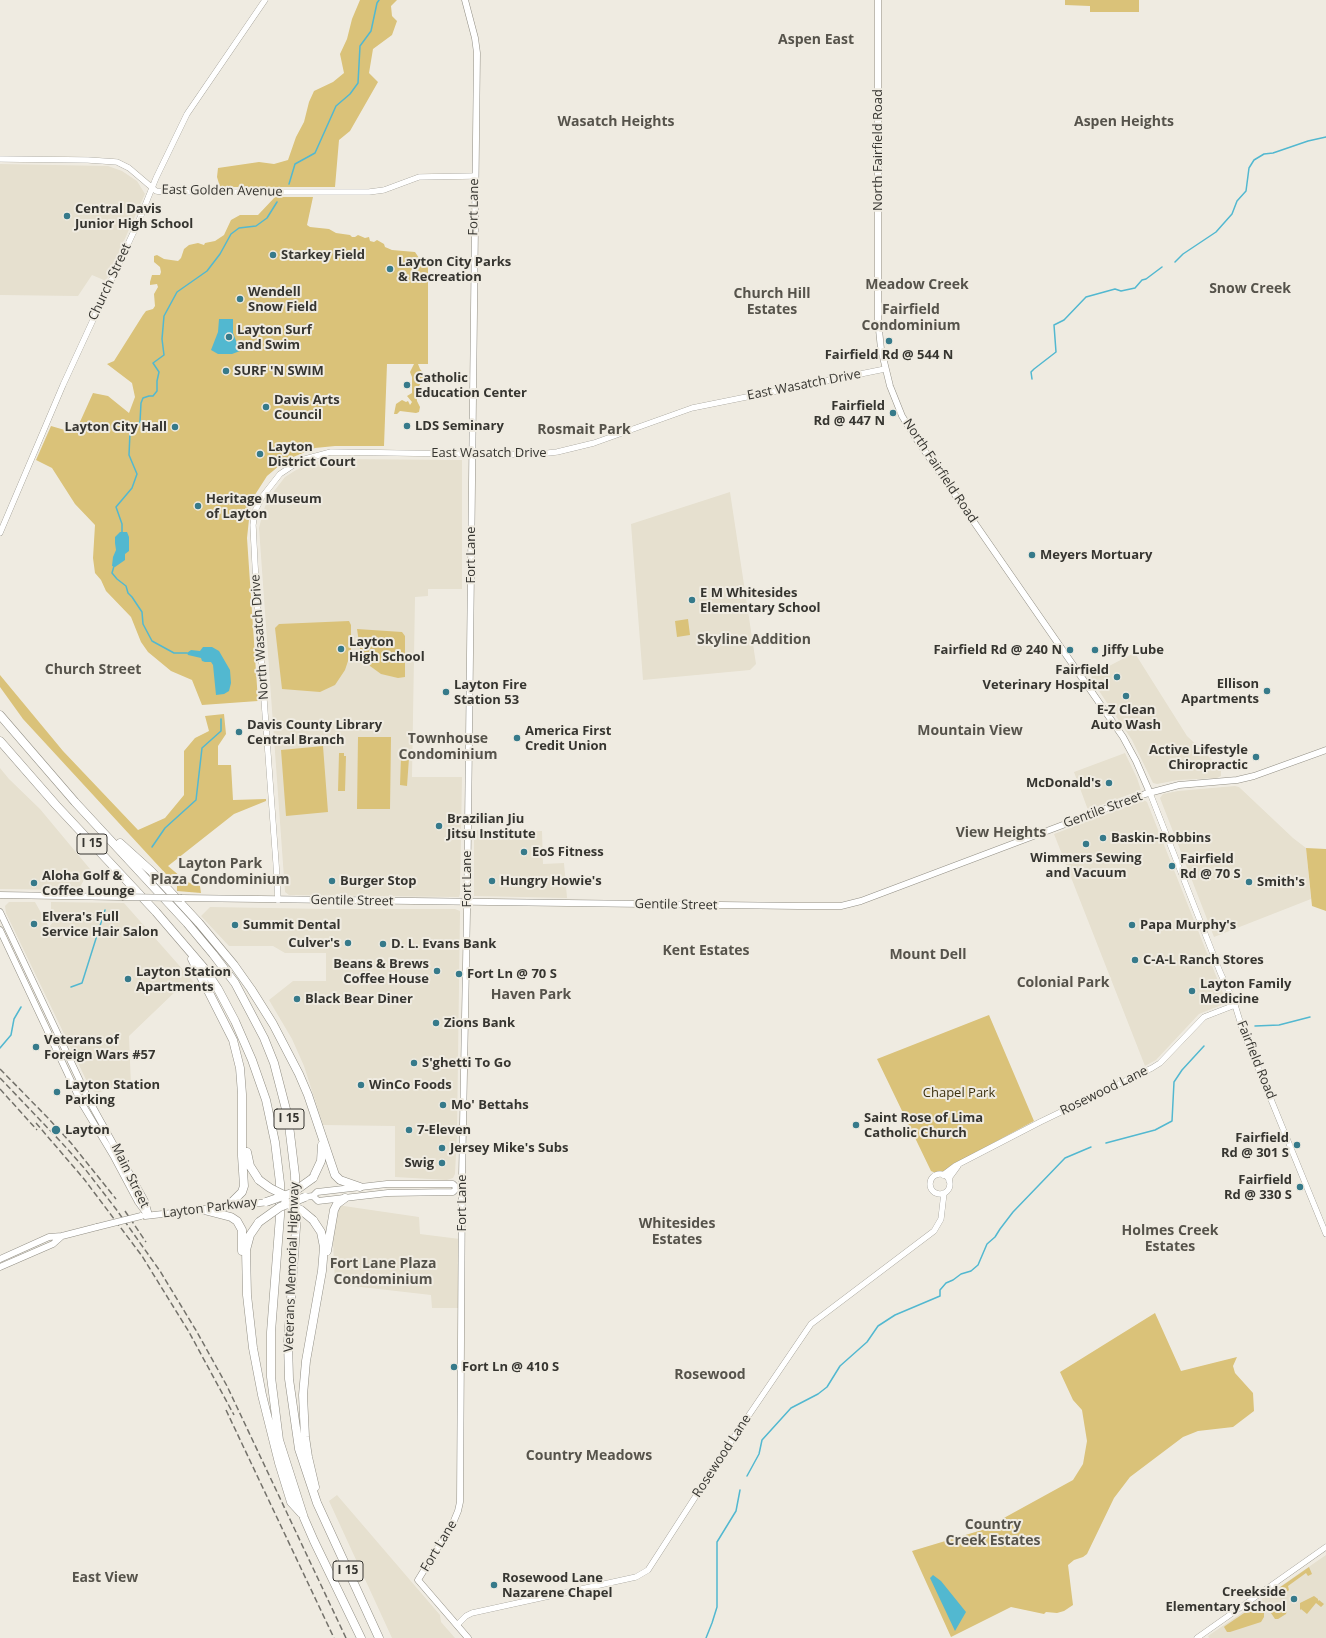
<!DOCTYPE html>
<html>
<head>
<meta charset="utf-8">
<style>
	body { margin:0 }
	canvas { display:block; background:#efebe1 }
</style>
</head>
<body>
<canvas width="1326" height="1638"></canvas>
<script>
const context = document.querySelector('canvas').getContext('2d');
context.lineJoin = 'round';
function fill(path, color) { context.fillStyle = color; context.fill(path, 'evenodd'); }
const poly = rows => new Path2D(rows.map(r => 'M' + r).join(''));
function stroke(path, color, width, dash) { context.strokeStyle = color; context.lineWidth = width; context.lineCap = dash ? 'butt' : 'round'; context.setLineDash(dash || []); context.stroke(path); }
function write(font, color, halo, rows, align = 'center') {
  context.font = font + ' "Open Sans",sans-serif'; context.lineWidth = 4; context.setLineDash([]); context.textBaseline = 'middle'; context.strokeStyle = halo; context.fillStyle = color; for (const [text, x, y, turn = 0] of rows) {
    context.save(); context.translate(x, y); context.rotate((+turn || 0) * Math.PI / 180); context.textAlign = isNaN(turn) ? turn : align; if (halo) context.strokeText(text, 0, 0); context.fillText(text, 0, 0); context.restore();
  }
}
const built = poly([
	[0,164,108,166,122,171,137,181,145,194,106,281,92,275,78,296,0,295],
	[336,459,462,460,462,589,428,589,428,596,415,597,412,777,462,777,460,894,459,897,289,895,285,892,259,528,263,512,268,499,285,477,296,470,314,462,327,459],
	[730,492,756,664,750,670,643,680,631,524],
	[1132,654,1136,655,1187,736,1221,768,1221,776,1217,778,1178,780,1157,784,1153,783,1132,740,1091,679,1092,675],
	[1125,753,1137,778,1141,790,1088,810,1074,772],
	[0,768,9,779,40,809,90,869,80,887,80,890,0,889],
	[1235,786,1239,787,1293,838,1306,848,1311,899,1214,937,1160,798,1163,794,1178,791],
	[1144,800,1147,802,1226,1001,1224,1004,1199,1014,1156,1060,1145,1066,1054,834],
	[474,830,542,831,543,864,564,863,567,898,474,896],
	[9,902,35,902,49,927,53,922,58,920,51,920,51,902,124,903,200,989,178,989,129,1036,131,1086,113,1088,97,1093,91,1090,6,913,5,906],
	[210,907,326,909,455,909,460,911,457,1133,455,1174,453,1178,447,1180,395,1177,395,1126,323,1125,304,1066,292,1039,269,1000,293,981,326,981,326,953,285,953,273,946,229,946,201,916],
	[337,1205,419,1217,420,1234,460,1239,460,1308,432,1308,431,1295,335,1284,333,1242],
	[337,1495,440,1615,441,1622,455,1638,392,1638,329,1501],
	[1326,1555,1326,1638,1209,1638,1208,1636]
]);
const green = poly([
	[360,0,397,0,391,6,392,16,397,21,392,35,373,49,369,73,378,82,350,131,339,140,335,187,220,187,217,177,218,168,259,162,274,164,288,160,296,137,304,122,309,102,314,91,333,82,344,73,340,54,347,39,352,19],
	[1065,0,1139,0,1139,12,1090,12,1090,6,1065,5],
	[275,197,313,197,307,225,310,227,329,229,336,233,350,235,352,237,355,237,358,235,365,238,369,237,370,241,374,242,377,240,384,244,385,247,392,250,415,252,421,261,428,264,428,364,418,364,420,369,424,374,424,378,416,391,417,401,420,407,419,412,416,413,400,411,397,414,394,414,396,404,402,400,406,402,408,401,410,405,412,402,407,396,412,393,412,377,410,372,414,364,387,364,384,446,335,446,315,448,286,460,267,476,251,501,247,538,258,701,202,705,192,680,171,671,148,652,141,642,131,617,106,591,101,580,95,573,93,558,95,525,75,504,52,468,36,460,51,426,75,433,93,393,108,396,129,413,135,397,132,383,107,364,114,361,143,315,146,311,153,309,155,306,154,294,158,287,157,284,150,285,150,282,152,275,160,275,161,272,160,267,154,262,154,256,157,255,164,259,178,261,181,258,184,249,189,245,198,243,204,245,205,243,215,241,224,235,231,220,240,215,258,215],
	[688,619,690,635,677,637,675,621],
	[349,621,351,625,351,652,345,670,335,685,320,692,282,689,275,628,279,624],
	[357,629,402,632,405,636,405,677,398,678,381,674,370,666,360,649],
	[0,675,63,751,138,830,165,818,184,795,184,751,195,738,209,731,205,716,224,714,226,734,218,746,218,765,231,765,233,800,266,799,266,801,234,814,168,866,187,882,200,886,201,893,177,891,177,886,23,719,0,687],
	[358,737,391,737,390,809,357,809],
	[323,746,328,812,286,816,281,750],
	[339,753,344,753,344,756,346,756,345,791,338,791],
	[401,757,409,758,407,786,400,785],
	[1306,848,1326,849,1326,911,1312,906],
	[989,1015,1034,1121,954,1164,943,1174,938,1174,931,1171,877,1059],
	[1155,1313,1181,1371,1237,1357,1233,1366,1235,1373,1253,1393,1254,1411,1233,1427,1198,1431,1183,1437,1130,1477,1114,1498,1087,1554,1083,1557,1074,1560,1068,1565,1073,1605,1064,1611,1057,1613,1046,1612,1044,1614,1011,1607,951,1637,912,1551,982,1530,1073,1480,1083,1464,1087,1441,1082,1410,1073,1400,1060,1372],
	[1309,1567,1312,1574,1308,1576,1306,1573,1288,1586,1289,1590,1284,1594,1279,1591,1278,1589,1279,1588],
	[1314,1596,1318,1599,1318,1601,1319,1600,1324,1604,1321,1607,1316,1603,1307,1614,1301,1609,1303,1607,1300,1610,1300,1603],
	[1280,1603,1287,1611,1286,1614,1278,1619,1275,1619,1269,1610],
	[1256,1605,1259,1606,1264,1613,1264,1617,1261,1622,1230,1632,1227,1632,1224,1627,1225,1626]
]);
const water = poly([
	[219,319,233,319,233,333,240,351,232,354,218,354,211,350,218,332],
	[120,532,127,532,129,537,129,551,125,554,125,560,115,567,112,566,113,557,116,550,115,543,115,537],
	[203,647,212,647,219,651,230,670,231,683,229,691,224,694,216,695,213,665,211,662,205,662,202,661,201,658,188,655,187,653,191,650,200,651],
	[933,1575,941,1581,966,1612,955,1631,930,1578]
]);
const stream = poly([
	[289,184,295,164,315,153,336,106,350,94,358,83,360,46,371,31,377,3,379,0],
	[1175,262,1183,254,1216,232,1232,214,1237,201,1246,191,1249,168,1254,160,1264,154,1273,153,1308,141,1326,137],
	[1032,379,1031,372,1034,369,1056,352,1054,325,1064,320,1086,297,1115,289,1121,291,1135,288,1142,280,1146,279,1162,267],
	[122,532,122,524,116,507,132,488,137,474,129,455,130,432,140,422,141,403,143,398,149,396,153,396,157,391,157,381,159,372,153,363,164,355,162,339,164,316,177,292,207,271,220,254,231,234,239,228,256,226,267,218,277,202],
	[114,566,112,573,117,579,126,586,128,593,132,597,142,612,143,624,152,641,174,653,187,653],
	[152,847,165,828,196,800,202,748,221,731,221,719],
	[71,987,82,983,105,910],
	[1255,1026,1279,1025,1310,1017],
	[0,1048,11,1035,14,1019,21,1007],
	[1106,1143,1155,1130,1172,1121,1174,1082,1182,1070,1204,1046],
	[747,1476,759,1454,762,1440,791,1408,818,1394,827,1387,840,1366,867,1342,878,1326,895,1315,940,1296,940,1290,946,1283,953,1280,961,1274,971,1271,978,1265,987,1244,995,1237,1000,1229,1013,1212,1065,1158,1091,1147],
	[706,1638,712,1623,717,1607,717,1542,736,1511,740,1490]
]);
const tertiary = poly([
	[0,159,88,160,117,162,129,168,156,191,163,192,369,192,384,190,419,177,475,176],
	[0,533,63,385,140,218,156,178,187,114,265,0],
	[1150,793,1220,972,1235,1005,1243,1031,1326,1234],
	[278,900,276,863,257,603,253,525,255,511,262,497,280,474,301,460,331,452,530,455,557,452,594,443,692,408,885,369],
	'930 1184a10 10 0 1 1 20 0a10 10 0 1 1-20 0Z',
	[943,1175,955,1166,1040,1122,1152,1068,1160,1063,1204,1017,1235,1005],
	[949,1181,950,1177,958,1166],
	[457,1625,466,1616,472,1613,636,1577,648,1570,734,1437,811,1324,934,1231,941,1219,944,1193],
	[1197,1638,1326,1547]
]);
const secondary = poly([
	[465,0,475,38,477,53,467,911,462,1178,460,1502,458,1511,453,1523,418,1580,468,1638],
	[878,0,878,320,881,349,890,386,902,416,915,437,1123,737,1136,761,1150,793],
	[0,895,122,897],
	[182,898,798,906,841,906,861,901,1145,794,1179,785,1237,780,1254,776,1326,750],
	[0,912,90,1102,145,1201,149,1215],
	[0,930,81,1102,114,1157,138,1202,146,1213],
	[313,1196,318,1201,388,1193,453,1192,457,1188,461,1188],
	[305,1197,313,1196,317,1192,387,1184,453,1184,457,1188],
	[145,1216,269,1202],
	[0,1259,49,1237,62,1236,97,1227],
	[0,1267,53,1244,62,1236]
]);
const motorway = poly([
	[0,715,75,802,187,923,213,954,235,983,264,1038,274,1063,288,1117,295,1175,296,1227,288,1342,289,1379,299,1449,317,1503,379,1638],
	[0,741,56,805,156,912,204,968,218,989,235,1021,252,1060,266,1100,275,1142,280,1183,280,1216,271,1332,271,1377,279,1440,304,1518,314,1541,361,1638],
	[120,843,151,871,199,923,234,965,251,989,273,1024,299,1074,308,1095,335,1175,340,1180,360,1187],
	[192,959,233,1040,240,1068,242,1094,242,1156,244,1186,242,1192,228,1206],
	[247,1152,250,1166,259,1180],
	[313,1178,321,1161,322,1145],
	[200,1209,231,1217,237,1221,242,1230,242,1251],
	[313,1220,321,1232,324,1247,322,1271,306,1361,303,1395,305,1437,308,1457,315,1487],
	[259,1222,250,1235,246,1250,247,1295,253,1348,262,1395,279,1463,291,1502,301,1513],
	[327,1251,334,1210,337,1204,345,1198]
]);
const rail = poly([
	[0,1069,47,1117,71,1143,116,1199],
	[0,1078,62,1143,85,1169,116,1209,160,1271,197,1332,227,1386,346,1638],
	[0,1089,37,1130],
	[36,1123,84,1179,142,1256,189,1332,234,1415],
	[125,1211,146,1242],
	[226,1410,334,1638]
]);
const secondaryBridge = poly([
	[122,897,182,898],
	[97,1227,141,1216]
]);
const motorwayBridge = poly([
	[259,1180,270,1188,286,1196],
	[266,1202,292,1193,313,1178],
	[285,1203,301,1210,313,1220],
	[259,1222,280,1207,305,1197]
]);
const markers = [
	[67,216,4,"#367a8a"],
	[273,255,4,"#367a8a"],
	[390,269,4,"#367a8a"],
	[240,299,4,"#367a8a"],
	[229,337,4,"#367a8a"],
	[889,341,4,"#367a8a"],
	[226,371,4,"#367a8a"],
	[407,385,4,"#367a8a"],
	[266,407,4,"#367a8a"],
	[893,413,4,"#367a8a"],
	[407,426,4,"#367a8a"],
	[175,427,4,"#367a8a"],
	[260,454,4,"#367a8a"],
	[198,506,4,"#367a8a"],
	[1032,555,4,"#367a8a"],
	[692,600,4,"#367a8a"],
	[341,649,4,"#367a8a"],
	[1070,650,4,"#367a8a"],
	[1095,650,4,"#367a8a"],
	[1117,677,4,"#367a8a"],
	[1267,691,4,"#367a8a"],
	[446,692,4,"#367a8a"],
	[1126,696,4,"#367a8a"],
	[239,732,4,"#367a8a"],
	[517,738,4,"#367a8a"],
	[1256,757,4,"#367a8a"],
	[1109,783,4,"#367a8a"],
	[439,826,4,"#367a8a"],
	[1103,838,4,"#367a8a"],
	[1086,844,4,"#367a8a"],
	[524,852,4,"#367a8a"],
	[1172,866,4,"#367a8a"],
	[332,881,4,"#367a8a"],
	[492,881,4,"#367a8a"],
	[1249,882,4,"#367a8a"],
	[34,883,4,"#367a8a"],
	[34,924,4,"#367a8a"],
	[235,925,4,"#367a8a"],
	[1132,925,4,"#367a8a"],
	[348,943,4,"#367a8a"],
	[383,944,4,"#367a8a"],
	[1135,960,4,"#367a8a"],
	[437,971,4,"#367a8a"],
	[459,974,4,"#367a8a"],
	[128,979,4,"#367a8a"],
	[1192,991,4,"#367a8a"],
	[297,999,4,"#367a8a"],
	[436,1023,4,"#367a8a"],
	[36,1047,4,"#367a8a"],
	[414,1063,4,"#367a8a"],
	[361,1085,4,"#367a8a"],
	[57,1092,4,"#367a8a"],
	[443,1105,4,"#367a8a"],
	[856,1125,4,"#367a8a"],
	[56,1130,5,"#367a8a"],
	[409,1130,4,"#367a8a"],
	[1297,1145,4,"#367a8a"],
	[442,1148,4,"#367a8a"],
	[442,1163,4,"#367a8a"],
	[1300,1187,4,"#367a8a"],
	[454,1367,4,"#367a8a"],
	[494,1585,4,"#367a8a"],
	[1294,1599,4,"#367a8a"]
];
const shields = [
	[92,844,30],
	[289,1119,30],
	[348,1571,30]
];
const shieldNames = [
	["I 15",92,844],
	["I 15",289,1119],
	["I 15",348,1571]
];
const streetNames = [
	["North Fairfield Road",878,150,-90],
	["East Golden Avenue",222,191,1],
	["Fort Lane",474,207,-89],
	["Church Street",110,282,-65],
	["East Wasatch Drive",804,385,-11],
	["East Wasatch Drive",489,453],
	["North Fairfield Road",940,471,56],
	["Fort Lane",471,555,-90],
	["North Wasatch Drive",260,637,-94],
	["Gentile Street",1103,810,-20],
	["Fort Lane",467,879,-90],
	["Gentile Street",352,901,1],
	["Gentile Street",676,905,1],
	["Fairfield Road",1256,1060,68],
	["Rosewood Lane",1104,1091,-26],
	["Main Street",130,1176,64],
	["Fort Lane",462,1203,-90],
	["Layton Parkway",210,1208,-7],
	["Veterans Memorial Highway",292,1267,-88],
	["Rosewood Lane",722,1456,-57],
	["Fort Lane",439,1546,-59]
];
const poiNames = [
	["Central Davis",75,209],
	["Junior High School",75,224],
	["Starkey Field",281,255],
	["Layton City Parks",398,262],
	["& Recreation",398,277],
	["Wendell",248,292],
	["Snow Field",248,307],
	["Layton Surf",237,330],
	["and Swim",237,345],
	["Fairfield Rd @ 544 N",889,355,"center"],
	["SURF 'N SWIM",234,371],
	["Catholic",415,378],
	["Education Center",415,393],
	["Davis Arts",274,400],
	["Council",274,415],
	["Fairfield",885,406,"right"],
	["Rd @ 447 N",885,421,"right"],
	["LDS Seminary",415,426],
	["Layton City Hall",167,427,"right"],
	["Layton",268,447],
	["District Court",268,462],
	["Heritage Museum",206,499],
	["of Layton",206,514],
	["Meyers Mortuary",1040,555],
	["E M Whitesides",700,593],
	["Elementary School",700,608],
	["Layton",349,642],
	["High School",349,657],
	["Fairfield Rd @ 240 N",1062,650,"right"],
	["Jiffy Lube",1103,650],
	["Fairfield",1109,670,"right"],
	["Veterinary Hospital",1109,685,"right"],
	["Ellison",1259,684,"right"],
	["Apartments",1259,699,"right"],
	["Layton Fire",454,685],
	["Station 53",454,700],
	["E-Z Clean",1126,710,"center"],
	["Auto Wash",1126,725,"center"],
	["Davis County Library",247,725],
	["Central Branch",247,740],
	["America First",525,731],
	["Credit Union",525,746],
	["Active Lifestyle",1248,750,"right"],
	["Chiropractic",1248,765,"right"],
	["McDonald's",1101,783,"right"],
	["Brazilian Jiu",447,819],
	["Jitsu Institute",447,834],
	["Baskin-Robbins",1111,838],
	["EoS Fitness",532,852],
	["Wimmers Sewing",1086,858,"center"],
	["and Vacuum",1086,873,"center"],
	["Fairfield",1180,859],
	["Rd @ 70 S",1180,874],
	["Aloha Golf &",42,876],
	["Coffee Lounge",42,891],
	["Burger Stop",340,881],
	["Hungry Howie's",500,881],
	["Smith's",1257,882],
	["Elvera's Full",42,917],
	["Service Hair Salon",42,932],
	["Summit Dental",243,925],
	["Papa Murphy's",1140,925],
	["Culver's",340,943,"right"],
	["D. L. Evans Bank",391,944],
	["C-A-L Ranch Stores",1143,960],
	["Beans & Brews",429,964,"right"],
	["Coffee House",429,979,"right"],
	["Layton Station",136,972],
	["Apartments",136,987],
	["Fort Ln @ 70 S",467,974],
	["Layton Family",1200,984],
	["Medicine",1200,999],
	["Black Bear Diner",305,999],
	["Zions Bank",444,1023],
	["Veterans of",44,1040],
	["Foreign Wars #57",44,1055],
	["S'ghetti To Go",422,1063],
	["Layton Station",65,1085],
	["Parking",65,1100],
	["WinCo Foods",369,1085],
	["Mo' Bettahs",451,1105],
	["Saint Rose of Lima",864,1118],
	["Catholic Church",864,1133],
	["Layton",65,1130],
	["7-Eleven",417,1130],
	["Fairfield",1289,1138,"right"],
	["Rd @ 301 S",1289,1153,"right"],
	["Jersey Mike's Subs",450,1148],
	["Swig",434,1163,"right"],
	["Fairfield",1292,1180,"right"],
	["Rd @ 330 S",1292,1195,"right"],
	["Fort Ln @ 410 S",462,1367],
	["Rosewood Lane",502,1578],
	["Nazarene Chapel",502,1593],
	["Creekside",1286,1592,"right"],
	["Elementary School",1286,1607,"right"]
];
const parkNames = [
	["Chapel Park",959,1093]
];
const neighbourhoodNames = [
	["Aspen East",816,40],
	["Wasatch Heights",616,122],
	["Aspen Heights",1124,122],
	["Meadow Creek",917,285],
	["Snow Creek",1250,289],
	["Church Hill",772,294],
	["Estates",772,310],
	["Fairfield",911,310],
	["Condominium",911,326],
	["Rosmait Park",584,430],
	["Skyline Addition",754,640],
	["Church Street",93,670],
	["Mountain View",970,731],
	["Townhouse",448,739],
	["Condominium",448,755],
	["View Heights",1001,833],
	["Layton Park",220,864],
	["Plaza Condominium",220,880],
	["Kent Estates",706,951],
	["Mount Dell",928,955],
	["Colonial Park",1063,983],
	["Haven Park",531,995],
	["Whitesides",677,1224],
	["Estates",677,1240],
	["Holmes Creek",1170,1231],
	["Estates",1170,1247],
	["Fort Lane Plaza",383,1264],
	["Condominium",383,1280],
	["Rosewood",710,1375],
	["Country Meadows",589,1456],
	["Country",993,1525],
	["Creek Estates",993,1541],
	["East View",105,1578]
];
fill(built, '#e6e0cf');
fill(green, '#dac279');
fill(water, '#52b8d0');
stroke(stream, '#52b8d0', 1.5);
stroke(tertiary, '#918e84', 6);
stroke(secondary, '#918e84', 7);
stroke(motorway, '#918e84', 9);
stroke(tertiary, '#fff', 5.5);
stroke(secondary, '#fff', 6);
stroke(motorway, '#fff', 8);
stroke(rail, '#74726b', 1.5, [6, 3]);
stroke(secondaryBridge, '#918e84', 7, []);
stroke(motorwayBridge, '#918e84', 9, []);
stroke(secondaryBridge, '#fff', 6);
stroke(motorwayBridge, '#fff', 8);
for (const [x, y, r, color] of markers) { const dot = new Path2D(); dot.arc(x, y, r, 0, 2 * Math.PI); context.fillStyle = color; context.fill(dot); stroke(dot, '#efebe1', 1.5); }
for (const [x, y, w] of shields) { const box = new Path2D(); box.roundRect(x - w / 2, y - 10, w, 20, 3); context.fillStyle = '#efebe1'; context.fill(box); stroke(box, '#363530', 1); }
write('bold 12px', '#363530', null, shieldNames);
write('13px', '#363530', '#efebe1', streetNames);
write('bold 13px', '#363530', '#efebe1', poiNames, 'left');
write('13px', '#3c310f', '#efebe1', parkNames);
write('bold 14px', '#56534b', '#efebe1', neighbourhoodNames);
</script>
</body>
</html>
